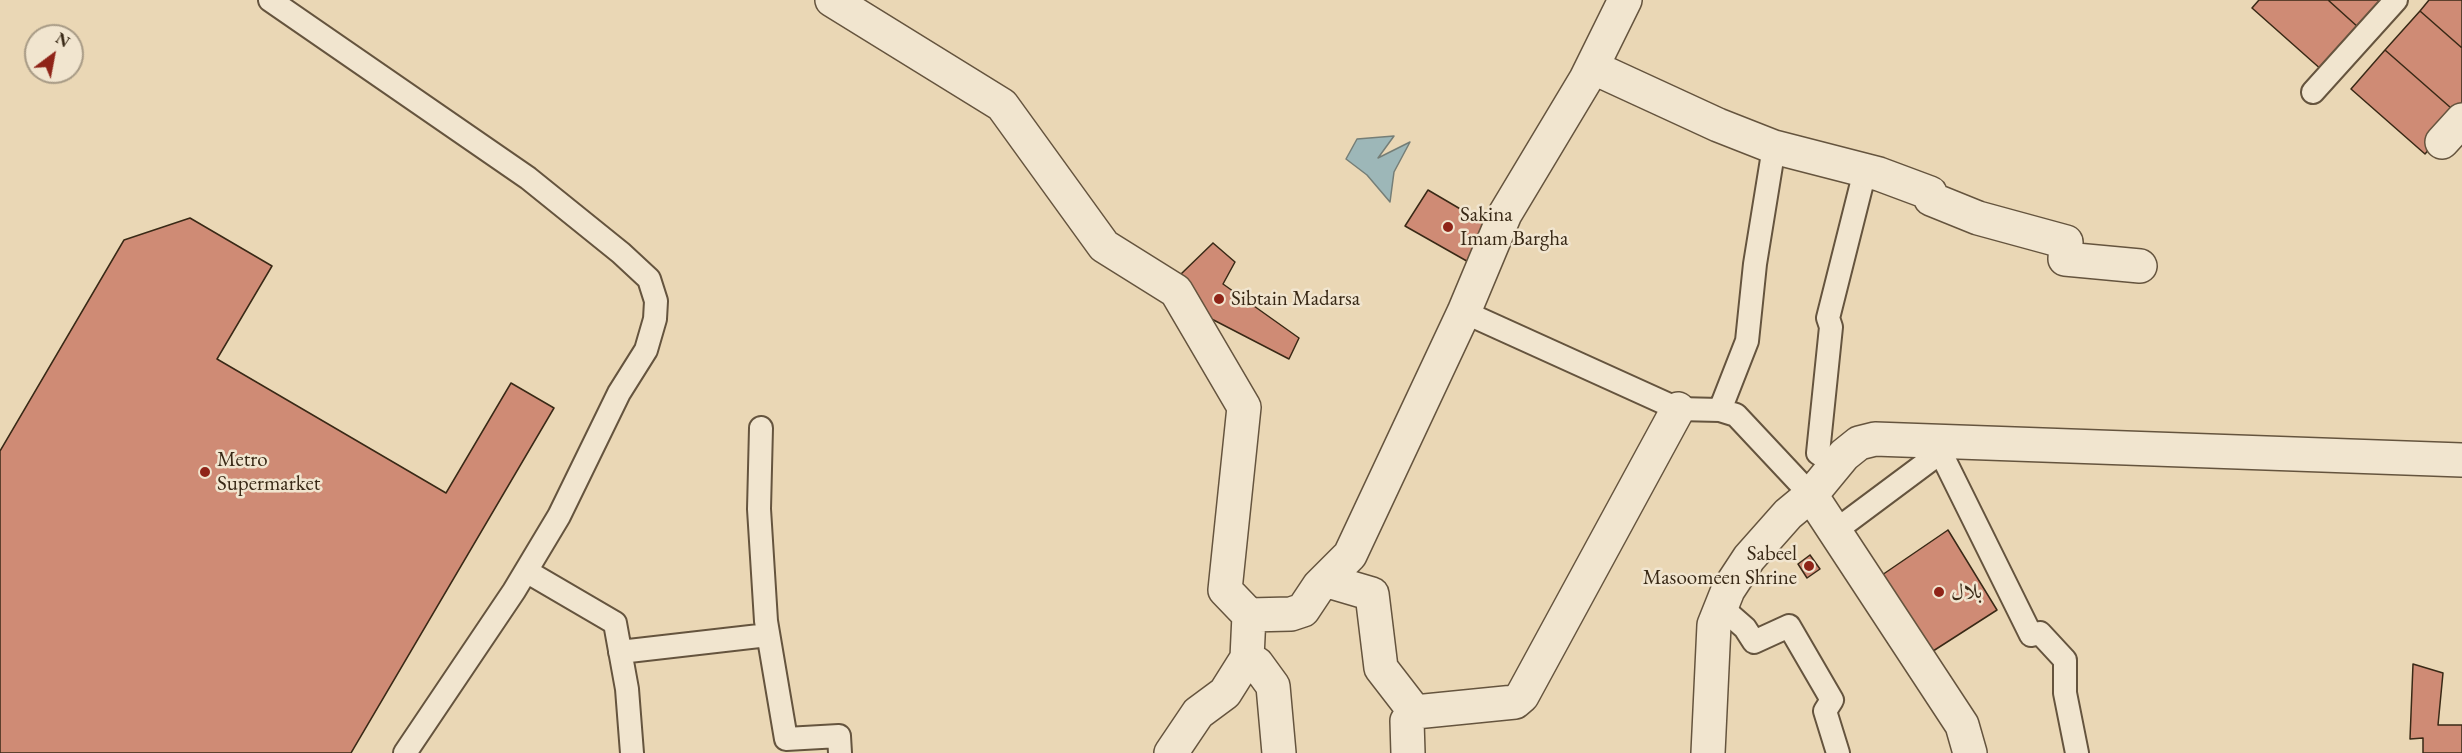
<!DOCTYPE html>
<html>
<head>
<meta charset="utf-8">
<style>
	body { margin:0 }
	#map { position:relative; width:2462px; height:753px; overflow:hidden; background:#ead7b5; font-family:"EB Garamond",serif }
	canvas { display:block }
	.north { position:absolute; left:24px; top:24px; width:60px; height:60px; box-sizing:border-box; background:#f1e5cf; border:2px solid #a79a85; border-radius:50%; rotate:32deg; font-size:16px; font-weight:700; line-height:24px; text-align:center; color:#392916 }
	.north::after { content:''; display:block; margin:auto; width:21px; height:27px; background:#8f2418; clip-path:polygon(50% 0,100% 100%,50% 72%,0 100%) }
</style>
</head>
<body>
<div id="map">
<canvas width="2462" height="753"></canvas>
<div class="north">N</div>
</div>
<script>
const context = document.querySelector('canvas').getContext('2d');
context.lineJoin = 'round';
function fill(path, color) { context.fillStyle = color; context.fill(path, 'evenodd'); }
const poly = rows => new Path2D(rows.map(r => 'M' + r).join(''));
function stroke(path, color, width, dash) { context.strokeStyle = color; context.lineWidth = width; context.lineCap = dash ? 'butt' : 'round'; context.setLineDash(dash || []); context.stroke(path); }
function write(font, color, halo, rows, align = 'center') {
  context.font = font + ' "EB Garamond",Amiri,serif'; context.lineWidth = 5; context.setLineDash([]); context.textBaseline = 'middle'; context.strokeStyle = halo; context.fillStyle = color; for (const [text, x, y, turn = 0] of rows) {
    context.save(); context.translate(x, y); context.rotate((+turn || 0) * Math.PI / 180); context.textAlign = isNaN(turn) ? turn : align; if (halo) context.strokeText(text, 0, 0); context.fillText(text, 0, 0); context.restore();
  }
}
const water = poly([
	[1394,136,1378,158,1410,142,1394,172,1390,202,1367,175,1346,159,1357,139,1394,136]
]);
const building = poly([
	[2259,0,2328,0,2369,37,2332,79,2252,8,2259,0],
	[2328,0,2401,0,2369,37,2328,0],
	[2429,0,2462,0,2462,48,2420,11,2429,0],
	[2420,11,2462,48,2462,112,2459,115,2385,50,2420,11],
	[2385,50,2459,115,2425,154,2351,89,2385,50],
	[1428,190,1491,227,1472,264,1405,226,1428,190],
	[190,218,272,266,217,359,446,493,511,383,554,408,351,753,0,753,0,451,124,240,190,218],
	[1213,243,1235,262,1223,284,1299,338,1289,359,1202,314,1181,274,1213,243],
	[1948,530,1997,610,1930,653,1882,575,1948,530],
	[1810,555,1820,569,1807,578,1798,564,1810,555],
	[2413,664,2443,673,2438,725,2462,725,2462,753,2423,753,2423,738,2410,739,2413,664]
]);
const service = poly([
	[270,0,528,178,621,253,649,279,656,301,655,319,646,350,619,393,559,516,514,591,405,753],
	[2313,92,2396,0],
	[1464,312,1678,409,1720,410,1736,415,1811,495],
	[1720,410,1747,341,1755,264,1774,147],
	[761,428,759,509,766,621,786,739,839,736,840,753],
	[1935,441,2031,635,2040,633,2065,660,2065,693,2077,753],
	[1836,465,1818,453,1831,327,1828,318,1865,171],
	[1835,531,1941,452],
	[526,571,615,623,627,689,632,753],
	[1721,607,1745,628,1754,642,1789,626,1832,700,1825,711,1838,753],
	[620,652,768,635]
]);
const minor = poly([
	[832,0,1002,105,1104,246,1176,291,1244,407,1225,590,1249,615,1291,614,1303,610,1319,586,1350,555,1464,312,1505,214,1586,79,1625,0],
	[1592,67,1718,125,1774,147,1879,174,1930,193,1931,199,1978,218,2066,242,2065,259,2140,266],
	[2442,142,2462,120],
	[1811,495,1962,725,1970,753],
	[1328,581,1372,594,1381,668,1415,712],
	[1247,658,1257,664,1273,686,1279,753],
	[1171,753,1198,713,1225,693,1247,658,1249,615],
	[1408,753,1407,721,1415,712,1515,702,1522,696,1678,409],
	[1708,753,1714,625,1728,590,1749,558,1788,514,1811,495,1844,455,1859,443,1875,439,2462,460]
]);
const markers = [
	[1448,227,6,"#8f2418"],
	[1219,299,6,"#8f2418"],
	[205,472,6,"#8f2418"],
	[1809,566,6,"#8f2418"],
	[1939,592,6,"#8f2418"]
];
const poiNames = [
	["Sakina",1460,215],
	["Imam Bargha",1460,239],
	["Sibtain Madarsa",1231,299],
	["Metro",217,460],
	["Supermarket",217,484],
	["Sabeel",1797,554,"right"],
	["Masoomeen Shrine",1797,578,"right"],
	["بلال",1951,592]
];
fill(water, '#9db7b8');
stroke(water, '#757e77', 1.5);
fill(building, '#cf8b75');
stroke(building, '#392916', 1.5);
stroke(service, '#65543e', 26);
stroke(minor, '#65543e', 36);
stroke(service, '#f1e5cf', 22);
stroke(minor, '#f1e5cf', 33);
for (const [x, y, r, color] of markers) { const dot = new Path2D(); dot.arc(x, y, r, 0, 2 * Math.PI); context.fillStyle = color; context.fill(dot); stroke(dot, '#f1e5cf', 2); }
write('21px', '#392916', '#f1e5cf', poiNames, 'left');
</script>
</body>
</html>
